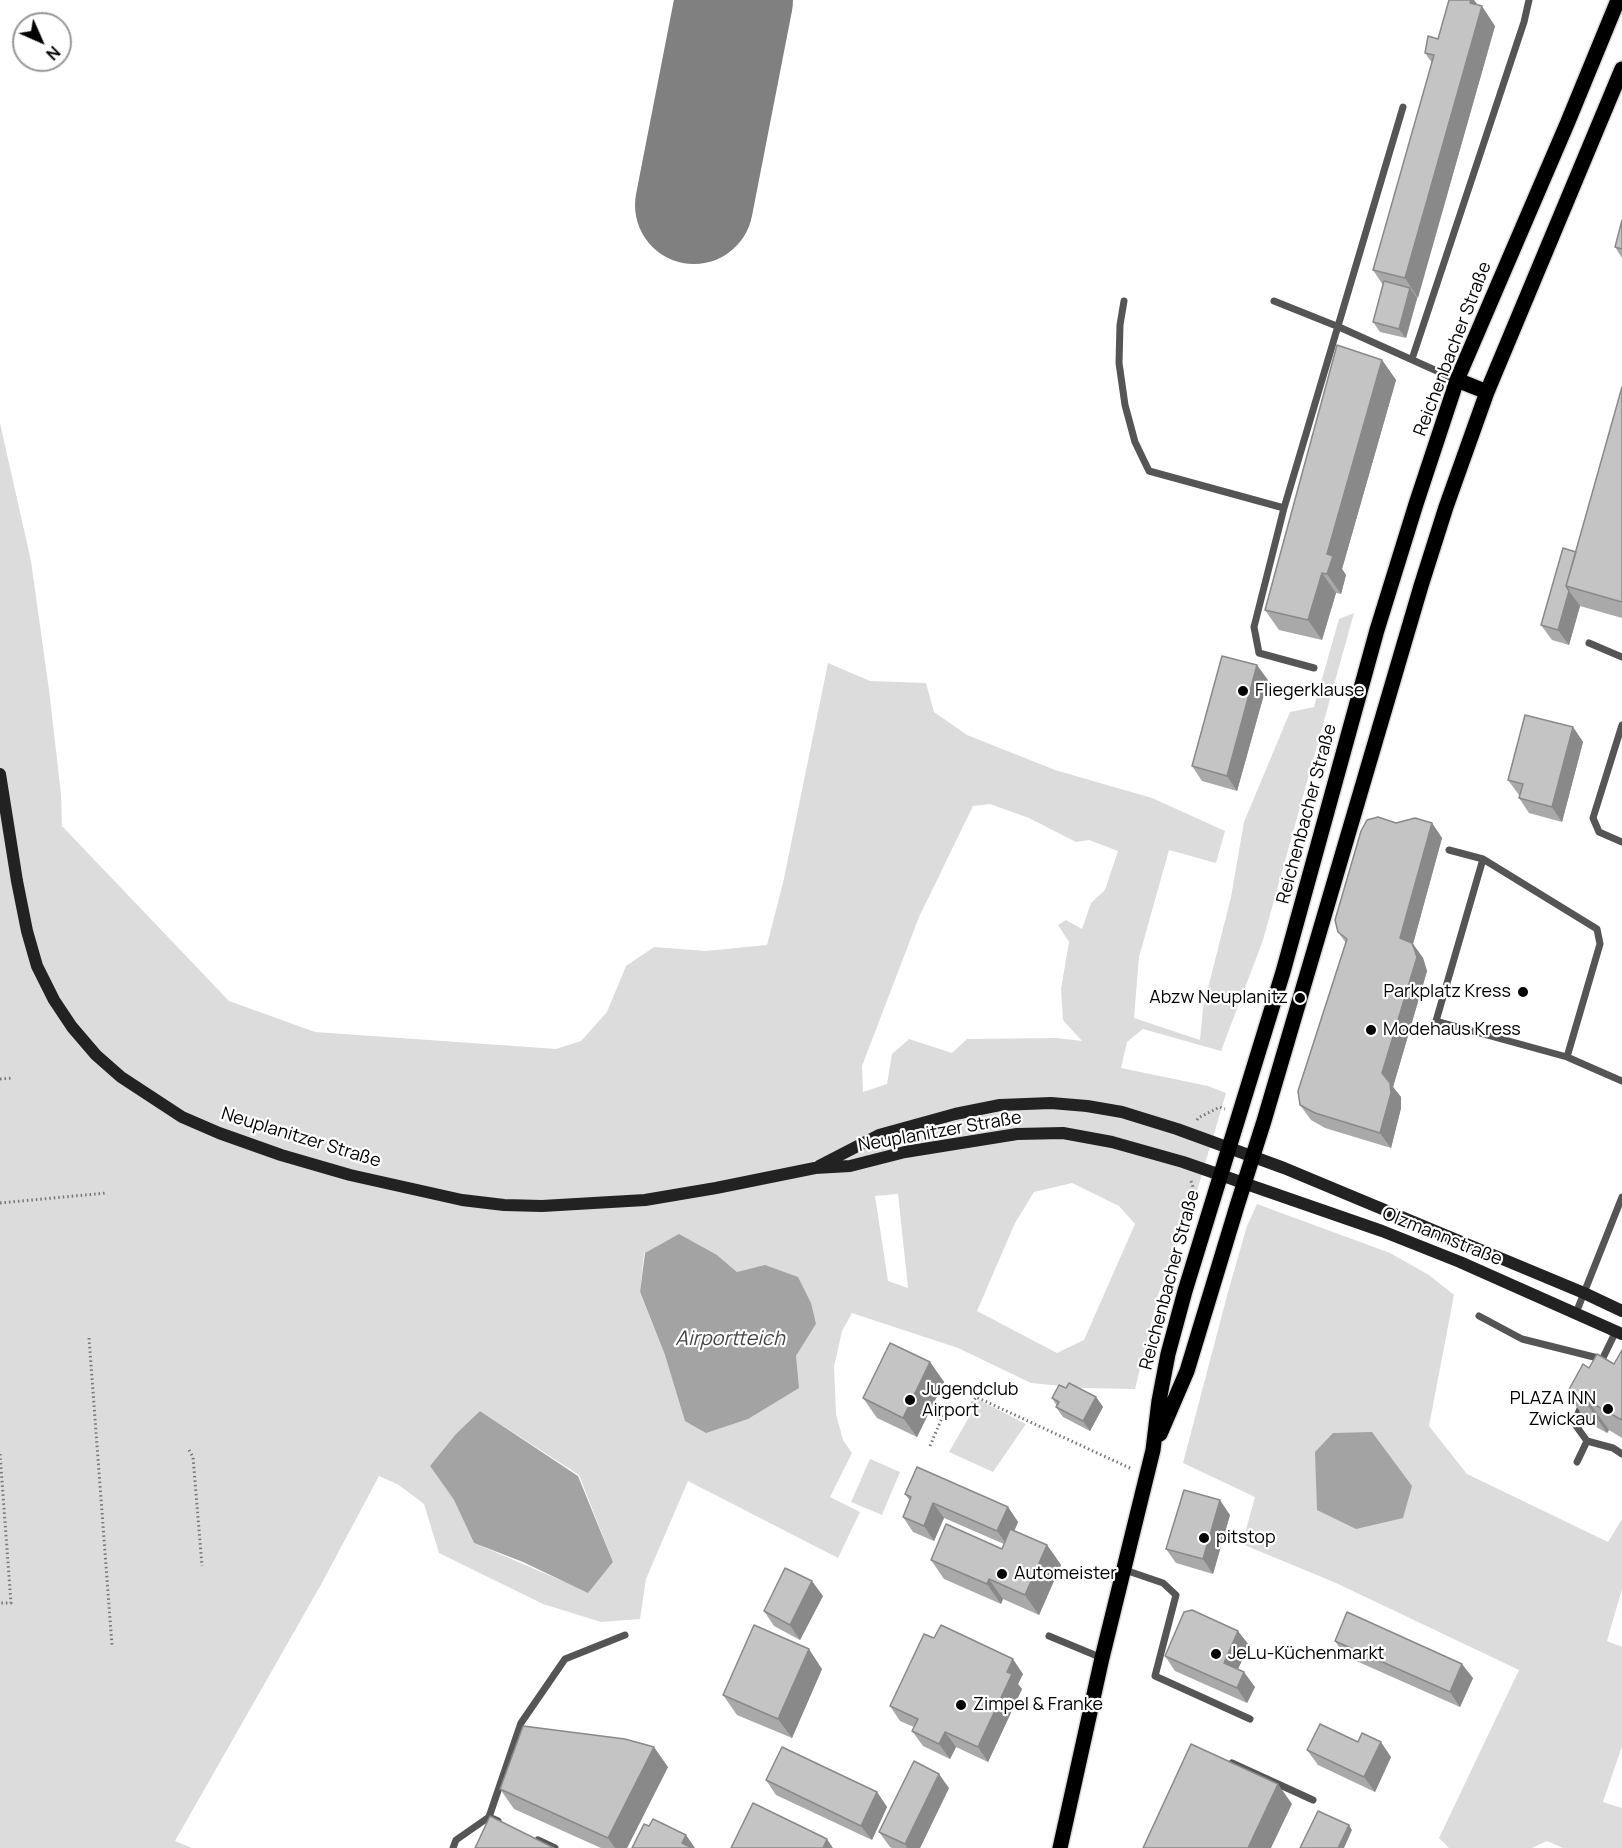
<!DOCTYPE html>
<html>
<head>
<meta charset="utf-8">
<style>
	body { margin:0 }
	#map { position:relative; width:1622px; height:1848px; overflow:hidden; background:#fff; font-family:Manrope,sans-serif }
	canvas { display:block }
	.north { position:absolute; left:12px; top:12px; width:60px; height:60px; box-sizing:border-box; background:#fff; border:2px solid #999; border-radius:50%; rotate:135deg; font-size:16px; font-weight:700; line-height:24px; text-align:center; color:#000 }
	.north::after { content:''; display:block; margin:auto; width:21px; height:27px; background:#000; clip-path:polygon(50% 0,100% 100%,50% 72%,0 100%) }
</style>
</head>
<body>
<div id="map">
<canvas width="1622" height="1848"></canvas>
<div class="north">N</div>
</div>
<script>
const context = document.querySelector('canvas').getContext('2d');
context.lineJoin = 'round';
function fill(path, color) { context.fillStyle = color; context.fill(path, 'evenodd'); }
const poly = rows => new Path2D(rows.map(r => 'M' + r).join(''));
function stroke(path, color, width, dash) { context.strokeStyle = color; context.lineWidth = width; context.lineCap = dash ? 'butt' : 'round'; context.setLineDash(dash || []); context.stroke(path); }
function write(font, color, halo, rows, align = 'center') {
  context.font = font + ' Manrope,sans-serif'; context.lineWidth = 4.5; context.setLineDash([]); context.textBaseline = 'middle'; context.strokeStyle = halo; context.fillStyle = color; for (const [text, x, y, turn = 0] of rows) {
    context.save(); context.translate(x, y); context.rotate((+turn || 0) * Math.PI / 180); context.textAlign = isNaN(turn) ? turn : align; if (halo) context.strokeText(text, 0, 0); context.fillText(text, 0, 0); context.restore();
  }
}
const green = poly([
	[0,423,31,561,49,690,61,794,62,826,229,1001,315,1032,556,1049,581,1041,607,1012,626,966,654,947,706,951,767,945,783,883,828,663,870,681,926,683,934,712,967,735,1055,770,1152,798,1225,831,1216,863,1169,850,1139,957,1134,1018,1200,1040,1203,1008,1231,897,1244,822,1290,712,1314,707,1339,619,1354,613,1263,940,1221,1051,1143,1029,1127,1042,1121,1068,1208,1086,1226,1093,1194,1201,1158,1295,1135,1389,1083,1388,1031,1383,958,1348,852,1313,842,1331,834,1367,836,1414,843,1440,852,1453,830,1497,860,1512,838,1558,688,1481,646,1579,640,1619,601,1622,543,1604,439,1553,424,1504,399,1485,379,1476,323,1581,175,1841,192,1848,0,1848],
	[990,804,1029,818,1076,842,1089,840,1118,851,1105,890,1091,903,1082,929,1066,920,1058,925,1069,942,1061,989,1063,1020,1082,1041,1056,1038,967,1039,952,1053,909,1039,892,1054,887,1084,863,1092,862,1066,919,917,973,806],
	[1072,1183,1119,1206,1135,1224,1084,1340,1057,1353,977,1311,1015,1223,1034,1192],
	[898,1194,908,1288,888,1281,875,1196],
	[644,1253,717,1255,737,1272,816,1324,796,1356,665,1355,640,1293],
	[480,1411,579,1475,613,1562,588,1592,474,1543,454,1500,430,1466],
	[1257,1204,1390,1253,1429,1275,1454,1295,1429,1426,1467,1474,1608,1542,1622,1519,1622,1589,1607,1641,1622,1647,1622,1746,1603,1802,1622,1808,1622,1848,1563,1848,1547,1841,1532,1848,1449,1848,1439,1838,1519,1670,1336,1583,1242,1544,1255,1497,1183,1463,1228,1292,1247,1226],
	[979,1400,1026,1424,993,1472,949,1452],
	[870,1459,900,1472,882,1515,851,1502]
]);
const water = poly([
	[679,1234,717,1255,737,1272,765,1265,798,1277,811,1303,816,1324,796,1356,799,1388,748,1419,706,1433,685,1421,665,1355,640,1292,645,1253],
	[480,1411,578,1476,613,1562,588,1593,523,1562,474,1543,454,1500,430,1466,456,1434],
	[1372,1432,1412,1486,1403,1518,1356,1529,1317,1510,1315,1452,1333,1433]
]);
const runway = poly([
	[694,205,734,0]
]);
const path = poly([
	[0,1079,12,1078],
	[1197,1120,1198,1118,1220,1107,1225,1109],
	[1191,1181,1194,1190,1198,1192],
	[0,1203,106,1193],
	[89,1338,112,1646],
	[930,1446,947,1406,966,1414,976,1397,1132,1469],
	[189,1450,193,1457,202,1566],
	[0,1454,11,1603,0,1603]
]);
const service = poly([
	[1124,301,1120,325,1119,363,1125,405,1135,442,1149,471,1284,508],
	[1274,301,1339,327,1457,380],
	[1412,359,1524,22,1529,0],
	[1589,643,1622,657],
	[1314,668,1259,653,1254,627,1284,508,1403,107],
	[1622,725,1593,818,1599,832,1622,842],
	[1449,850,1483,859,1597,929,1600,944,1567,1057],
	[1483,859,1436,1021,1567,1057,1622,1081],
	[1576,1313,1622,1197],
	[1479,1316,1522,1339,1602,1359],
	[1600,1364,1616,1331],
	[1582,1404,1574,1423,1587,1441,1613,1448,1622,1454],
	[1577,1462,1587,1441],
	[1125,1570,1163,1583,1176,1595,1155,1676,1250,1719],
	[1049,1636,1102,1658],
	[1232,1763,1313,1800],
	[498,1821,489,1817,521,1723,565,1659,625,1635],
	[538,1840,555,1848],
	[453,1848,456,1840,489,1817]
]);
const secondary = poly([
	[0,774,17,881,27,931,37,966,54,1000,72,1027,96,1055,121,1077,182,1117,219,1133,281,1155,350,1175,462,1200,504,1205,542,1206,645,1200,716,1188,815,1168,850,1166,905,1152,1017,1134,1063,1133,1112,1142,1183,1162,1382,1231,1460,1262,1622,1334],
	[819,1166,879,1135,955,1114,1000,1105,1051,1103,1087,1106,1122,1112,1177,1129,1284,1168,1584,1293,1622,1311]
]);
const primary = poly([
	[1457,380,1487,392],
	[1160,1434,1187,1371,1237,1206,1264,1121,1421,586,1446,507,1487,392,1622,69],
	[1060,1848,1102,1658,1153,1450,1159,1401,1168,1354,1185,1291,1283,972,1377,630,1416,504,1457,380,1567,124,1618,0]
]);
const wall = poly([
	[1478,5,1495,26,1406,338,1380,332,1373,322,1383,285,1373,270,1432,63,1425,53,1438,39],
	[1622,220,1622,258,1615,247],
	[1382,360,1396,380,1342,569,1346,575,1341,594,1336,593,1322,640,1279,630,1265,610],
	[1622,387,1622,618,1580,606,1569,645,1552,640,1541,625,1576,552],
	[1268,680,1237,791,1202,781,1192,766],
	[1573,727,1583,742,1562,822,1529,813,1519,798,1520,795,1519,795,1508,780],
	[1396,823,1432,823,1442,838,1413,944,1423,958,1427,971,1393,1087,1401,1097,1401,1108,1391,1148,1325,1128,1311,1120,1300,1105,1346,943,1338,932],
	[1622,1350,1622,1438,1609,1430,1607,1433,1587,1422,1567,1393,1589,1368,1614,1364],
	[930,1362,944,1382,917,1437,877,1418,863,1398],
	[1066,1388,1096,1397,1103,1407,1090,1431,1063,1417,1056,1407,1057,1406,1052,1398],
	[905,1494,1008,1507,1018,1522,1014,1531,1047,1545,1061,1565,1039,1615,1003,1599,1001,1604,944,1579,931,1560,1002,1549,1004,1544,944,1518,934,1541,913,1532,903,1517,910,1501],
	[1230,1515,1213,1574,1176,1563,1166,1549],
	[823,1596,800,1640,774,1626,764,1611],
	[934,1638,1023,1674,1018,1684,1022,1689,988,1762,956,1747,950,1759,923,1746,912,1731,914,1727,900,1721,890,1706],
	[1335,1641,1473,1678,1460,1707,1345,1656],
	[1249,1645,1238,1669,1255,1687,1247,1703,1175,1671,1165,1656],
	[822,1669,792,1738,737,1715,723,1695],
	[1307,1750,1391,1757,1375,1792,1318,1765],
	[668,1767,627,1848,601,1848,514,1809,500,1789],
	[766,1780,877,1792,887,1807,872,1840,776,1795],
	[949,1788,920,1848,892,1848,890,1847,879,1832]
]);
const shadedWall = poly([
	[1471,0,1474,0,1481,9,1482,6,1495,26,1418,298,1405,278],
	[1410,288,1417,298,1406,338,1399,329],
	[1382,360,1396,380,1342,569,1346,575,1341,594,1327,574,1327,554],
	[1322,573,1336,593,1322,640,1308,620],
	[1569,591,1580,606,1569,645,1558,630],
	[1257,665,1268,680,1237,791,1227,776],
	[1573,727,1583,742,1562,822,1552,807],
	[1432,823,1442,838,1413,944,1423,958,1427,971,1393,1087,1401,1097,1401,1108,1391,1148,1380,1133,1382,1073,1400,938],
	[930,1362,944,1382,917,1437,903,1418],
	[1096,1397,1103,1407,1090,1431,1083,1421],
	[1588,1401,1609,1430,1607,1433,1587,1404],
	[1220,1500,1230,1515,1213,1574,1203,1559],
	[933,1503,944,1518,934,1541,924,1526],
	[1008,1507,1018,1522,1008,1546,997,1531],
	[1047,1545,1061,1565,1039,1615,1025,1595],
	[989,1579,1003,1599,1001,1604,987,1584],
	[812,1581,823,1596,800,1640,790,1625],
	[1238,1631,1249,1645,1234,1678,1224,1663],
	[809,1649,822,1669,792,1738,778,1719],
	[1013,1659,1023,1674,1018,1684,1022,1689,988,1762,978,1747,1007,1672],
	[1462,1664,1473,1678,1460,1707,1450,1692],
	[1244,1672,1255,1687,1247,1703,1237,1688],
	[945,1732,956,1747,950,1759,939,1744],
	[1381,1742,1391,1757,1375,1792,1364,1777],
	[654,1747,668,1767,627,1848,615,1848,608,1838],
	[939,1774,949,1788,920,1848,907,1848,905,1844],
	[1278,1784,1292,1804,1271,1848,1248,1848],
	[877,1792,887,1807,872,1840,861,1826],
	[1349,1825,1352,1830,1344,1848,1338,1848],
	[686,1835,695,1848,685,1848,682,1843],
	[827,1839,833,1848,823,1848]
]);
const building = poly([
	[1449,0,1471,0,1470,3,1482,6,1405,278,1373,270,1434,55,1425,53,1428,36,1438,39,1449,0],
	[1622,220,1622,249,1615,247,1622,220],
	[1384,281,1410,288,1399,329,1373,322,1384,281],
	[1337,345,1382,360,1327,554,1333,556,1327,574,1322,573,1308,620,1265,610,1337,345],
	[1622,387,1622,602,1566,586,1622,387],
	[1563,548,1576,552,1566,586,1569,591,1558,630,1541,625,1563,548],
	[1222,656,1257,665,1227,776,1192,766,1222,656],
	[1525,715,1573,727,1552,807,1519,798,1523,784,1508,780,1525,715],
	[1378,817,1396,823,1415,818,1432,823,1400,938,1412,943,1417,957,1382,1073,1390,1083,1391,1093,1380,1133,1315,1113,1300,1105,1298,1091,1347,939,1338,932,1335,920,1361,831,1367,820,1378,817],
	[890,1343,930,1362,903,1418,863,1398,890,1343],
	[1622,1350,1622,1420,1588,1401,1587,1404,1567,1393,1583,1364,1589,1368,1597,1354,1614,1364,1622,1350],
	[1069,1383,1096,1397,1083,1421,1056,1407,1059,1402,1052,1398,1059,1385,1066,1388,1069,1383],
	[917,1467,1008,1507,997,1531,933,1503,924,1526,903,1517,911,1497,905,1494,917,1467],
	[1184,1490,1220,1500,1203,1559,1166,1549,1184,1490],
	[946,1524,1002,1549,1010,1529,1047,1545,1025,1595,989,1579,987,1584,931,1560,946,1524],
	[785,1568,812,1581,790,1625,764,1611,785,1568],
	[1192,1610,1238,1631,1224,1663,1244,1672,1237,1688,1165,1656,1184,1612,1192,1610],
	[1347,1612,1462,1664,1450,1692,1335,1641,1347,1612],
	[754,1625,809,1649,778,1719,723,1695,754,1625],
	[941,1625,1013,1659,1007,1672,1012,1674,978,1747,945,1732,939,1744,912,1731,918,1719,890,1706,924,1634,934,1638,941,1625],
	[1320,1724,1358,1742,1362,1733,1381,1742,1364,1777,1307,1750,1320,1724],
	[523,1726,625,1739,654,1747,608,1838,500,1789,523,1726],
	[1191,1744,1278,1784,1248,1848,1143,1848,1191,1744],
	[782,1747,877,1792,861,1826,766,1780,782,1747],
	[914,1761,939,1774,905,1844,879,1832,914,1761],
	[753,1803,827,1839,823,1848,731,1848,753,1803],
	[1318,1811,1349,1825,1338,1848,1300,1848,1318,1811],
	[490,1816,554,1848,475,1848,490,1816],
	[653,1819,686,1835,682,1843,692,1848,632,1848,644,1824,649,1826,653,1819]
]);
const markers = [
	[1243,691,6,"#000"],
	[1523,992,6,"#000"],
	[1300,998,6,"#000"],
	[1371,1030,6,"#000"],
	[910,1400,6,"#000"],
	[1608,1409,6,"#000"],
	[1204,1538,6,"#000"],
	[1002,1574,6,"#000"],
	[1216,1654,6,"#000"],
	[961,1705,6,"#000"]
];
const streetNames = [
	["Reichenbacher Straße",1453,349,-69],
	["Reichenbacher Straße",1307,814,-75],
	["Neuplanitzer Straße",940,1132,-10],
	["Neuplanitzer Straße",301,1138,17],
	["Olzmannstraße",1442,1237,22],
	["Reichenbacher Straße",1170,1280,-75]
];
const poiNames = [
	["Fliegerklause",1255,691],
	["Parkplatz Kress",1511,992,"right"],
	["Abzw Neuplanitz",1288,998,"right"],
	["Modehaus Kress",1383,1030],
	["Jugendclub",922,1390],
	["Airport",922,1411],
	["PLAZA INN",1596,1399,"right"],
	["Zwickau",1596,1420,"right"],
	["pitstop",1216,1538],
	["Automeister",1014,1574],
	["JeLu-Küchenmarkt",1228,1654],
	["Zimpel & Franke",973,1705]
];
const waterNames = [
	["Airportteich",730,1339]
];
fill(green, '#dcdcdc');
fill(water, '#a3a3a3');
stroke(runway, '#808080', 118);
stroke(primary, '#dbdbdb', 18);
stroke(path, '#777', 3, [1.5, 3]);
stroke(service, '#555', 7);
stroke(secondary, '#222', 12);
stroke(primary, '#000', 15);
fill(wall, '#a9a9a9');
fill(shadedWall, '#898989');
fill(building, '#c4c4c4');
stroke(building, '#898989', 1.5);
for (const [x, y, r, color] of markers) { const dot = new Path2D(); dot.arc(x, y, r, 0, 2 * Math.PI); context.fillStyle = color; context.fill(dot); stroke(dot, '#fff', 2); }
write('18px', '#000', '#fff', streetNames);
write('18px', '#000', '#fff', poiNames, 'left');
write('italic 20px', '#444', '#fff', waterNames);
</script>
</body>
</html>
